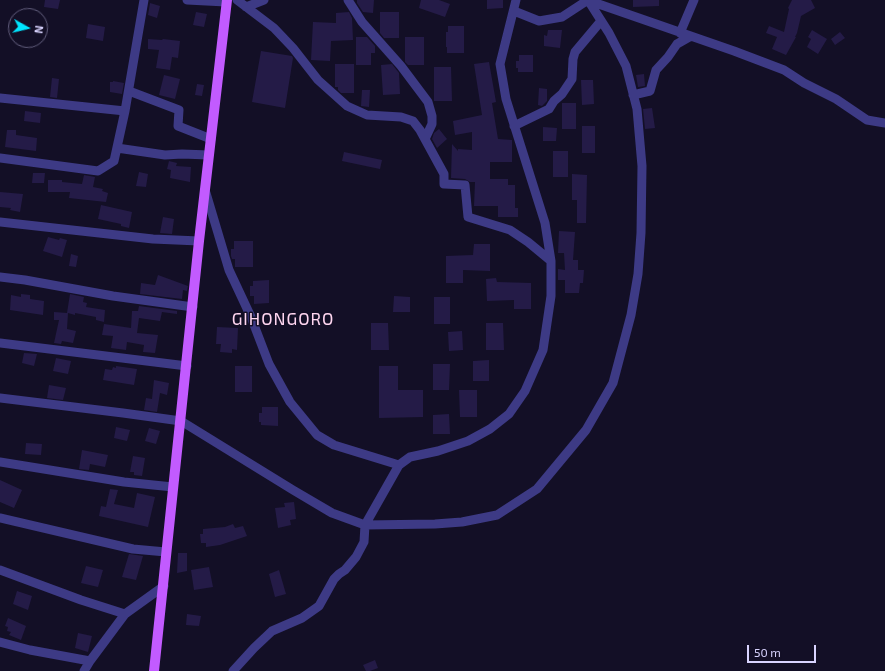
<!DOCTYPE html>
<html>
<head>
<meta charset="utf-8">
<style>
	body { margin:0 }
	#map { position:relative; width:885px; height:671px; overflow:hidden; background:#130f26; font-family:"Exo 2",sans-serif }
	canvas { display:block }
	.north { position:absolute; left:8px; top:8px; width:40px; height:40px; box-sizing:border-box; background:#130f26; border:1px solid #625e7d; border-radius:50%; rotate:98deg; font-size:11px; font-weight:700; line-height:16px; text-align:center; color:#d9d4ff }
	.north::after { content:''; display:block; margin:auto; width:14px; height:18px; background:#00e5ff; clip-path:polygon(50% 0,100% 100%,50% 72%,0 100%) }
	.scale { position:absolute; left:747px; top:645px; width:69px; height:18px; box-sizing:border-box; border:2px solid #d9d4ff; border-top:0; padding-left:5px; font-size:12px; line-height:14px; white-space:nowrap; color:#d9d4ff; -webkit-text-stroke:3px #130f26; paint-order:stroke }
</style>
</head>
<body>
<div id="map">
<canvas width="885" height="671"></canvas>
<div class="north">N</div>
<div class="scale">50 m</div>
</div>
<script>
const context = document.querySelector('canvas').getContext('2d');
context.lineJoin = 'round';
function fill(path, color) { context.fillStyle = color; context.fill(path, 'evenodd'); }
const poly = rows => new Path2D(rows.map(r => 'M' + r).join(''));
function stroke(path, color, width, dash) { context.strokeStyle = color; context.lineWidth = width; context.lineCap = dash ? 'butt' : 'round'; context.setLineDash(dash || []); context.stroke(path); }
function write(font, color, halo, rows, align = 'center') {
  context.font = font + ' "Exo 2",sans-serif'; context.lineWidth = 3; context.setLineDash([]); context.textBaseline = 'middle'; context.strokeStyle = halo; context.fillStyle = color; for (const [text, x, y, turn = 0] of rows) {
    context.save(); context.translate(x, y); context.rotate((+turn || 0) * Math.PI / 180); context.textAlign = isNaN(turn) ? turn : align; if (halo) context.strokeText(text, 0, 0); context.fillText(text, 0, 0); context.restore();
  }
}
const building = poly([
	[45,0,60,0,58,9,44,7],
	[357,0,374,0,373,13,363,12,357,3],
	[421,0,439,0,450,4,445,17,419,8],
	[487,0,503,0,503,8,487,9],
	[633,0,659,0,659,6,633,7],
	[792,0,811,0,815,8,801,16,797,33,795,37,796,37,786,55,772,49,777,37,766,33,769,26,784,32,789,9,788,8],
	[150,3,160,6,157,18,148,15],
	[196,12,207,14,204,27,193,25],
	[349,12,352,18,353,40,331,41,330,61,311,60,313,22,336,23,336,13],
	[380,12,399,12,399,38,384,38,380,33],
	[88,24,105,27,103,41,86,38],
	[448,26,464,26,464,53,447,53,447,47,446,47,446,32,448,32],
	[548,30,562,30,560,48,544,46,544,35,547,36],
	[812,30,827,39,818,54,807,47,811,39,808,37],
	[840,32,845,38,835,45,831,39],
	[356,37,367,37,375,46,375,53,371,53,371,65,356,65],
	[405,37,424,37,424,65,408,65,405,62],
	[148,39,162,40,163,39,180,41,178,58,172,57,170,70,156,68,159,50,148,49],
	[261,51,292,56,293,58,285,108,252,102],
	[519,55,533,55,533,72,518,72,518,68,516,68,516,61,519,61],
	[489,62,496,102,492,103,498,139,512,140,512,162,490,162,490,179,508,179,508,185,515,185,515,208,518,208,518,217,498,217,498,206,474,206,475,182,470,182,465,179,451,178,452,144,458,151,458,149,472,150,472,132,455,135,453,121,482,115,474,64],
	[335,64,354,64,354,93,341,93,338,90,338,87,335,87],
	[392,64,399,73,400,94,383,95,381,65],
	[434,67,451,67,452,101,434,101],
	[644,74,645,86,638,87,636,75],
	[164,75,180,79,175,99,159,95],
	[52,78,59,79,57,98,50,97],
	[581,80,593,80,594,104,582,105],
	[113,81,124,83,122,94,110,92,110,82,113,82],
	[197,84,204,85,202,96,195,95],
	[539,88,547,89,547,101,542,106,538,105],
	[362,90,370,90,369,107,361,106],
	[562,103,576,103,576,129,562,129],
	[652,108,655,128,645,129,643,109],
	[25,111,41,113,40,123,24,121],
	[582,126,595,126,595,153,582,153],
	[543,127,557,128,556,141,543,141],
	[439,129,447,139,437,148,432,139,434,133],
	[7,130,16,130,16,135,37,138,36,151,5,147],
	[553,151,568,151,568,177,553,177],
	[344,152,382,160,380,169,342,161],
	[169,161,177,163,176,166,191,167,190,182,170,178,171,170,167,169],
	[139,172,148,174,146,187,136,186],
	[33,173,45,173,44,183,32,183],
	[572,174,587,175,586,223,577,223,577,200,572,200],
	[84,175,95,177,93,187,103,189,102,191,108,193,106,202,69,198,70,192,48,192,48,180,62,180,62,182,82,184],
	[0,192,23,194,20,212,10,210,11,208,0,207],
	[101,205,132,212,129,228,121,226,121,224,98,219],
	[163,217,174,219,172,234,160,233],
	[559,231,575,232,573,260,578,260,578,270,584,270,583,283,580,283,579,293,565,293,565,280,558,280,558,269,565,270,564,253,558,253],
	[48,237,59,240,60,238,67,240,62,257,43,251],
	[234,241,253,241,253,267,235,267,235,259,232,259,231,256,231,249,234,249],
	[474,244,490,244,490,271,463,270,463,283,446,283,446,256,473,255],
	[71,254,78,256,76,267,69,266],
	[158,275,188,286,187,291,183,290,182,299,140,294,141,283,155,285],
	[496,278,497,282,531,283,531,309,514,309,514,300,487,301,486,279],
	[269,280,269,303,254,304,254,296,250,296,250,286,253,286,253,281],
	[21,294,30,295,30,299,44,301,43,315,10,310,11,295,21,297],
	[70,294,84,297,83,302,87,303,86,307,105,310,104,322,96,320,96,317,75,313,75,315,68,313,67,329,76,331,73,343,62,341,61,344,54,343,59,320,54,320,54,312,67,313],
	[394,296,410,297,410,312,393,312],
	[434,297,450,297,450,324,434,324],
	[139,306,177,311,177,314,162,312,160,321,139,318,137,333,158,335,155,353,143,352,144,345,127,342,126,350,111,348,113,336,102,335,104,324,131,328,132,311,138,311],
	[371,323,388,323,389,350,371,350],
	[486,323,503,323,504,350,486,350],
	[217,327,238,328,237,350,232,349,232,353,220,352,221,344,216,344],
	[462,331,463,350,449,351,448,332],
	[24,353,37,354,34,366,22,363],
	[56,358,71,361,68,374,53,371],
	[489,360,489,381,473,381,473,361],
	[433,364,450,364,449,390,433,390],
	[116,366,137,369,134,385,103,380,105,369,112,370,113,367,116,368],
	[235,366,252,366,252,392,235,392],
	[379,366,398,366,398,390,423,390,423,417,379,418],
	[154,380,169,383,167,395,160,393,157,412,144,410,146,398,152,399],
	[49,385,66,388,63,400,47,398],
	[459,390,477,390,477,417,460,417],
	[262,407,278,407,278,426,261,425,261,422,259,422,259,413,262,413],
	[449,414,450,434,433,434,433,415],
	[116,427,130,430,127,441,114,438],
	[149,428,160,431,156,444,145,441],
	[26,443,42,444,41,455,25,454],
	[82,450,108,455,105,467,90,464,89,470,79,469],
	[133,456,145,458,142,476,134,475,134,472,130,472],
	[0,480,22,490,14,508,0,502],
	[110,489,118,490,114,504,134,508,137,493,155,497,148,527,99,516,101,506,106,507],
	[294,502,296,519,290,520,291,525,278,528,275,508,285,507,284,503],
	[233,524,235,528,243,526,247,536,220,545,206,547,206,543,201,543,200,534,203,534,203,529,225,527],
	[178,553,187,553,187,571,177,573],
	[129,554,143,556,136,580,122,577],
	[86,566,103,570,98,587,81,583],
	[209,567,213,587,194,590,191,570],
	[279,570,286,594,275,597,269,574],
	[17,591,32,596,28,610,13,604],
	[187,614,201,616,199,626,186,625],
	[8,618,26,626,21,640,9,635,11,632,7,631,8,627,5,626],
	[78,633,92,636,88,652,75,648],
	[375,660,378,668,370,671,366,671,363,665]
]);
const minor = poly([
	[187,0,226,2],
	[237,0,274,28,293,48,318,80,347,106,367,115,401,117,413,121,420,130,444,174,444,184,465,185,468,217,510,230,528,242,551,261],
	[348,0,362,22,401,66,428,102,432,116,432,124,425,139],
	[587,0,734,51,784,70,804,83,836,99,867,120,885,123],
	[246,7,264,0],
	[680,33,694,0],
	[129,91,179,110,178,126,211,139],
	[633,95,650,91,656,70,668,57,677,44,691,36],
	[0,98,125,111,144,0],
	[514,126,549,109,554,101,562,94,572,79,573,59,575,52,601,21],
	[117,148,165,155,182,154,209,155],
	[0,158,98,171,114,161,125,111],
	[206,193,229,270,251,317,269,364,290,402,317,435,334,445,399,465],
	[0,222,153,239,199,241],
	[0,277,25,280,113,296,193,307],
	[0,343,187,366],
	[0,398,123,413,181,421,293,490,332,513,365,525,435,524,462,522,497,515,537,489,586,430,613,383,631,315,638,274,641,233,642,166,637,109,626,66,609,33,588,0,562,17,539,21,514,11],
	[0,462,124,482,173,487],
	[0,518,133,549,166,552],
	[0,570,81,600,125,614],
	[0,642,30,650,90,661],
	[84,671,90,661,125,614,164,586],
	[233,671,254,648,272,631,302,618,319,606,334,579,339,574,345,570,356,557,364,542,365,525,399,465,410,457,438,451,468,441,490,429,509,414,525,391,543,350,551,296,551,261,545,223,506,99,500,64,516,0]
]);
const primary = poly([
	[154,671,199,241,227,0]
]);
const quarterNames = [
	["GIHONGORO",283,319]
];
fill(building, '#241b47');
stroke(minor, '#3d3a85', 9);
stroke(primary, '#c25bff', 10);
context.letterSpacing = '1px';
write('17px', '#ffd6f0', '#130f26', quarterNames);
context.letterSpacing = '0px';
</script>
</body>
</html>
